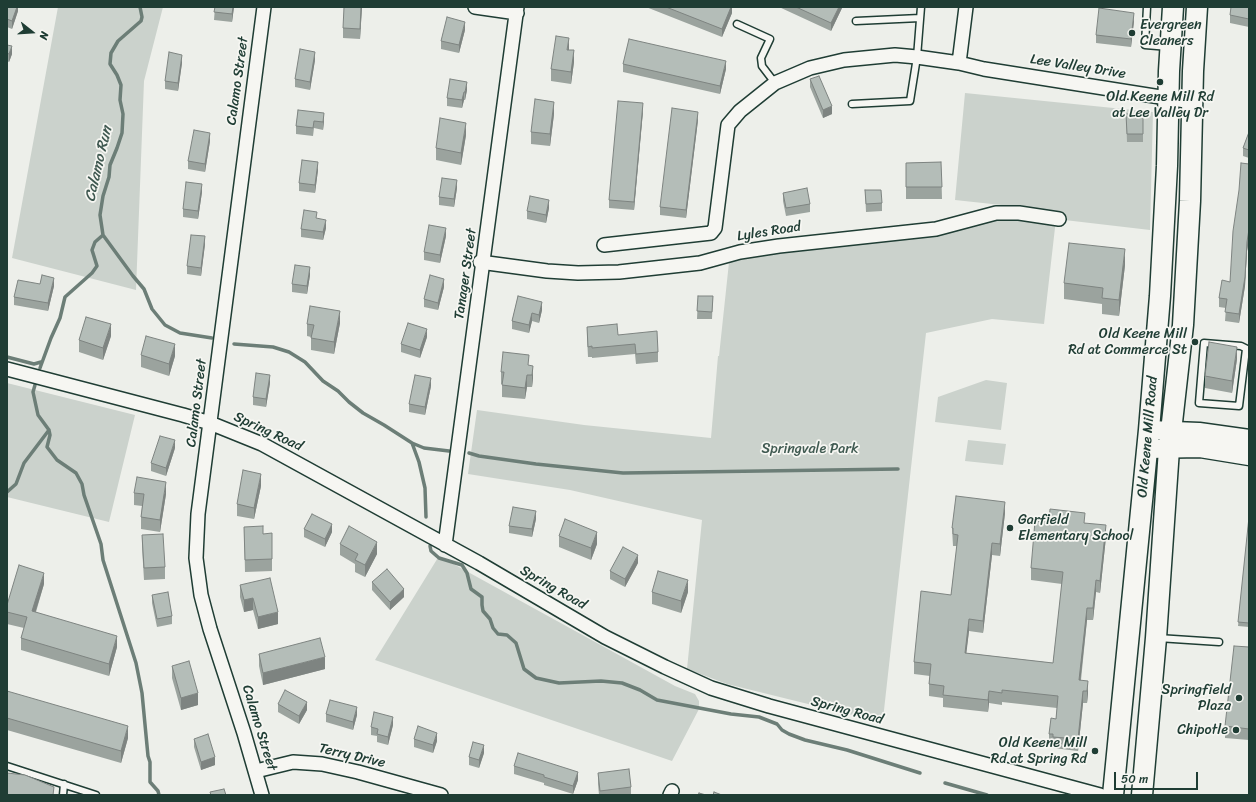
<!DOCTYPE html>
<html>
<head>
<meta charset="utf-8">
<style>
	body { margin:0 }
	#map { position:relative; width:1256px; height:802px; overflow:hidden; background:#edefea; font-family:Sriracha,sans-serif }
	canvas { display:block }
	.frame { position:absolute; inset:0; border:8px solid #1f3d34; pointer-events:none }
	.north { position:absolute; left:12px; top:12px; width:40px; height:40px; -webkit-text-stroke:3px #f6f6f2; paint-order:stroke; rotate:107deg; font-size:11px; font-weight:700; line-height:16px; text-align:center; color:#1f3d34 }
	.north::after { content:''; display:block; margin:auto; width:14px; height:18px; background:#1f3d34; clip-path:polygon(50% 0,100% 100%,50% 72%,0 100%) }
	.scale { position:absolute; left:1114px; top:772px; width:84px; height:18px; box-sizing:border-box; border:2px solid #1f3d34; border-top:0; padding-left:5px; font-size:12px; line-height:14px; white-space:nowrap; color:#1f3d34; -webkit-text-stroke:3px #f6f6f2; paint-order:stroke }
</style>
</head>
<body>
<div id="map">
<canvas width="1256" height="802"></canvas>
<div class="frame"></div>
<div class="north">N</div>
<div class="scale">50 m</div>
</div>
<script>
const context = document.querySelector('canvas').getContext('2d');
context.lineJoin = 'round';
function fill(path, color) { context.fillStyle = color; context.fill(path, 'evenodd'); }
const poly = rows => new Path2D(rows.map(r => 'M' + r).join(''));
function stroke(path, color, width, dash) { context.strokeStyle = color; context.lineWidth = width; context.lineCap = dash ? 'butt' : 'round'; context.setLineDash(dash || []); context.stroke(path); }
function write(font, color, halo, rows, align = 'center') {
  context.font = font + ' Sriracha,sans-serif'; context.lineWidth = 3.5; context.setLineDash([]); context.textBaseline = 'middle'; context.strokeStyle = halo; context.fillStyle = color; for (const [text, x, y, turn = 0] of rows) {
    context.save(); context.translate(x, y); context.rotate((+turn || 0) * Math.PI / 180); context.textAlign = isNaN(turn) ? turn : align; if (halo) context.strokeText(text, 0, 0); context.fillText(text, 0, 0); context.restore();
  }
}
const green = poly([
	[58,7,163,7,144,81,136,290,12,258],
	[965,93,1153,112,1150,230,1056,219,1044,324,992,319,926,333,883,719,881,719,881,722,727,684,687,669,702,520,570,490,468,474,477,410,584,425,711,438,718,356,719,356,730,253,951,228,989,211,1056,219,1057,211,955,200],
	[986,380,1007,383,1001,430,935,422,938,397],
	[7,383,135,415,109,522,7,497],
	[968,440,1006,444,1003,465,965,461],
	[439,556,675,686,695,694,699,701,699,709,672,761,375,660]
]);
const stream = poly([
	[103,235,133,276,144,289,152,309,165,325,180,333,212,338],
	[234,344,273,347,289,352,305,362,323,381,338,391,349,402,363,413,384,425,412,443,424,448,449,451],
	[7,357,34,364,41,362],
	[40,368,51,338,60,318,65,297,92,273,97,266,92,250,95,242,103,235,100,215,103,196,109,177,110,165,117,148,122,133,123,114,120,100,121,85,117,75,110,64,111,53,118,41,141,21,142,17,140,7],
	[35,385,33,392,38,415,49,430],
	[49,430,50,435,47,447,57,460,76,473,82,484,84,495,101,544,103,560,136,663,142,693,148,756,150,762,150,782,158,791,159,795],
	[412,443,419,462,425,488,426,517],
	[469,453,479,456,536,464,623,473,898,469],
	[7,492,16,484,24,463,49,430],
	[430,546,431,551,439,558,462,565,467,573,471,589,482,597,482,605,483,611,490,619,493,628,498,634,507,635,516,643,524,669,536,678,559,683,601,681,622,683,640,690,657,700,731,714,759,717,777,724,782,730,789,734,805,740,847,750,920,773],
	[945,783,987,795]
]);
const lane = poly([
	[1147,7,1145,45,1169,47],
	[856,21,920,18],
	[737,24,770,39,761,58,762,66,775,83],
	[852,104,910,101,917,57,921,7],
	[1246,349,1239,406,1199,403,1204,343,1241,346,1249,350],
	[1158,638,1219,642],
	[7,766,96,795],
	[63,795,64,784]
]);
const street = poly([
	[475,7,517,13],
	[966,7,959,63,984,69,1192,102],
	[604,245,711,233,715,228,728,125,740,111,775,83,810,68,844,60,895,55,917,57,959,63],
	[480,262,547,271,578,273,619,272,700,263,740,252,779,246,936,229,996,213,1019,213,1059,219],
	[7,369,183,415,210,423,262,444,479,563,605,637,665,667,711,688,769,706,1100,795],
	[445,545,517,7],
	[256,771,293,762,322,764,358,772,441,795],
	[262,795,244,733,210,629,201,595,196,558,198,514,264,7],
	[670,795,672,791]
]);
const secondary = poly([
	[1149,430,1199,432,1249,439],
	[1147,449,1200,448,1249,456]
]);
const primary = poly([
	[1113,795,1149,430,1160,296,1167,166,1169,71,1173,7],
	[1142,795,1156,638,1169,449,1183,325,1190,201,1193,71,1197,7]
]);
const wall = poly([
	[7,7,18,7,18,11,12,29,7,27],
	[215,7,234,7,232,22,214,20],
	[362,7,360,39,343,38,343,28],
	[646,7,732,7,732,13,722,37],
	[779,7,842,7,842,8,831,31],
	[1249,7,1249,27,1230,23,1230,15],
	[1134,21,1131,47,1096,43,1096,35],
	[465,30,459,53,441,49,441,41],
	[7,45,12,54,9,62,7,61],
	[569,50,574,62,571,84,551,81,551,69],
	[315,60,310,90,295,87,295,79],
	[182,63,178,91,165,89,165,81],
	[623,64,726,69,720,94,623,72],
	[810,79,832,114,823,118,810,87],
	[467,90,465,100,464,100,462,108,447,106,447,98],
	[298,110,324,121,323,130,314,128,313,136,296,134,296,126],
	[643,111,634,210,609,208,609,200],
	[554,114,550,146,531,144,531,132],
	[1126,114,1143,114,1143,142,1127,142],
	[698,120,686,218,660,215,660,207],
	[1249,132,1249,158,1243,156,1243,148],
	[466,135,461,165,436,160,436,148],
	[210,141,205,172,188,169,188,161],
	[941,162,942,199,906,199,906,163],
	[1249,164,1249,239,1247,251,1245,286,1239,323,1225,321,1226,308,1219,307,1219,298,1230,282],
	[318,170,315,193,299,191,299,183],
	[457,188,454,207,439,205,439,197],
	[865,190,882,203,882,211,866,212],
	[202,192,198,219,183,217,183,209],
	[783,193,810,204,810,212,786,216,783,201],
	[549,208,546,223,527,219,527,211],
	[317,219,326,228,323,240,301,237,301,229],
	[446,236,440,263,424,260,424,252],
	[205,244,201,276,187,274,187,266],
	[1125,265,1119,316,1102,314,1102,304,1064,299,1064,283],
	[310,275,307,294,292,292,292,284],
	[40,284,54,286,48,311,14,305,14,297],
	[444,287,438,310,424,307,424,299],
	[518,296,542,310,539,323,532,321,529,333,512,329,512,321],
	[698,296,713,296,712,319,697,319],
	[340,323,334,354,311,350,311,337,307,336,307,324],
	[587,327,618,335,658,352,658,362,636,364,635,354,592,358,592,357,588,357,587,337],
	[111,336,103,360,79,352,79,340],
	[427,337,420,358,401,352,401,344],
	[141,355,175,356,169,376,141,367],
	[1237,359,1232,393,1205,388,1205,376],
	[529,366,533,378,532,387,527,387,525,399,502,397,502,384,501,384,501,372],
	[270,383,266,407,253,405,253,397],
	[431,386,425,415,409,412,409,404],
	[175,448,166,476,151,471,151,463],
	[261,486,254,519,237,516,237,504],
	[134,493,166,494,160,532,141,529,141,517,142,506,134,505],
	[1005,513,1000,556,992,555,983,633,969,631,966,653,1053,663,1062,584,1031,580,1031,568,1049,522,1085,523,1106,537,1100,593,1096,592,1093,620,1087,620,1081,680,1088,693,1087,703,1083,703,1078,751,1053,748,1053,746,1049,745,1049,734,1056,719,1057,708,1002,702,1002,705,989,703,988,712,943,707,943,698,929,696,929,684,930,676,914,674,914,662,951,595,957,546,953,546,952,528],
	[1249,517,1249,627,1238,626],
	[536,519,532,537,509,533,509,526],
	[244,527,263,534,272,559,272,571,245,572],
	[304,529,332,532,325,547,304,537],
	[142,535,165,567,165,579,144,580,142,547],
	[559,536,597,544,591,560,559,547],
	[340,544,377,554,365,577,355,572,355,564,340,555],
	[638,563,625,587,610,579,610,571],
	[372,582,404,597,390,610,372,590],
	[44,584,36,612,117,647,109,676,21,650,21,638,24,628,7,624,7,605],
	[240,585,278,624,258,629,253,610,244,612,240,597],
	[652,592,688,592,681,613,652,604],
	[152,595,172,616,172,624,157,627,152,603],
	[1249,647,1249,740,1225,738,1225,726],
	[259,654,325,669,263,685,259,666],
	[172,666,198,705,181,710,172,678],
	[7,691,128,738,121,763,7,730],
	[278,704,307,710,299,724,278,712],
	[326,714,357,715,353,730,326,722],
	[393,725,388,745,377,742,377,736,371,735,371,727],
	[194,739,215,765,201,770,194,747],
	[414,739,437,741,433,753,414,747],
	[484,753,479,768,469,765,469,757],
	[514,766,578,780,573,794,544,785,544,783,514,774],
	[598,773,631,787,631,795,599,795,598,784]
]);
const shadedWall = poly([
	[17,7,18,7,18,11,12,29,12,21],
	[233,7,234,7,232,22,232,14],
	[361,7,362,7,360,39,360,29],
	[731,7,732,7,732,13,722,37,722,29],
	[839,7,842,7,842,8,831,31,831,23],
	[1134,13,1134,21,1131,47,1131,39],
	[465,22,465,30,459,53,459,45],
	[569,38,569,50,567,50],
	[12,46,12,54,9,62,9,54],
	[574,50,574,62,571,84,571,72],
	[315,52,315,60,310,90,310,82],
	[182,55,182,63,178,91,178,83],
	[726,61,726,69,720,94,720,86],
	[467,82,467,90,465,100,465,92],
	[464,92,464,100,462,108,462,100],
	[554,102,554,114,550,146,550,134],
	[643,103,643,111,634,210,634,202],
	[832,106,832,114,823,118,823,110],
	[698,112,698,120,686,218,686,210],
	[324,113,324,121,323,130,323,122],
	[466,123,466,135,461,165,461,153],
	[210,133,210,141,205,172,205,164],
	[318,162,318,170,315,193,315,185],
	[457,180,457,188,454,207,454,199],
	[202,184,202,192,198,219,198,211],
	[549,200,549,208,546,223,546,215],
	[326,220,326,228,323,240,323,232],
	[446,228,446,236,440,263,440,255],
	[1249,229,1249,239,1247,251,1245,286,1239,323,1239,314],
	[205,236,205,244,201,276,201,268],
	[1125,249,1125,265,1119,316,1119,300],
	[310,267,310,275,307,294,307,286],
	[54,278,54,286,48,311,48,303],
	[444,279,444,287,438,310,438,303],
	[542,302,542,310,539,323,539,315],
	[340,311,340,323,334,354,334,342],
	[532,313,532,321,529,333,529,325],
	[111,324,111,336,103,360,103,348],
	[427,329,427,337,420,358,420,350],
	[175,344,175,356,169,376,169,364],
	[1237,347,1237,359,1232,393,1232,381],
	[533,366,533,378,532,387,532,375],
	[270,375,270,383,266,407,266,399],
	[527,375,527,387,525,399,525,388],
	[431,378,431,386,425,415,425,407],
	[175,440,175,448,166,476,166,468],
	[261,474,261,486,254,519,254,508],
	[166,482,166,494,160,532,160,520],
	[1005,502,1005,513,1000,556,1000,544],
	[536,511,536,519,532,537,532,529],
	[332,524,332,532,325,547,325,539],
	[1106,525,1106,537,1100,593,1100,581],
	[597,532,597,544,591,560,591,548],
	[377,542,377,554,365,577,365,565],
	[992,543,992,555,983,633,983,621],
	[638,555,638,563,625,587,625,579],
	[44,573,44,584,32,623,32,611],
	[688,580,688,592,681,613,681,601],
	[1096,580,1096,592,1093,620,1093,608],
	[404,589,404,597,390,610,390,602],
	[253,598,253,610,244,612,244,600],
	[1087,608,1087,620,1079,692,1079,680],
	[278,612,278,624,258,629,258,617],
	[969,619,969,631,965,665,965,653],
	[117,636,117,647,109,676,109,664],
	[325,657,325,669,263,685,263,673],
	[1088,681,1088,693,1087,703,1087,691],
	[989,691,989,703,988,712,988,700],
	[1083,691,1083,703,1078,751,1078,739],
	[198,693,198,705,181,710,181,698],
	[307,702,307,710,299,724,299,716],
	[357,707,357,715,353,730,353,722],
	[393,717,393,725,388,745,388,737],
	[128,726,128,738,121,763,121,751],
	[437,733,437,741,433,753,433,745],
	[484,745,484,753,479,768,479,760],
	[215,757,215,765,201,770,201,762],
	[578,772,578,780,573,794,573,786]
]);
const building = poly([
	[7,7,17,7,12,21,7,19,7,7],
	[215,7,233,7,232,14,214,12,215,7],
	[344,7,361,7,360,29,343,28,344,7],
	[666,7,731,7,722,29,666,7],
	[796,7,839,7,831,23,796,7],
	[1231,7,1249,7,1249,19,1230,15,1231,7],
	[1099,8,1134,13,1131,39,1096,35,1099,8],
	[447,17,465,22,459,45,441,41,447,17],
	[556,36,569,38,567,50,574,50,571,72,551,69,556,36],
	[629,39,726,61,720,86,623,64,629,39],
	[7,45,12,46,9,54,7,53,7,45],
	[300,49,315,52,310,82,295,79,300,49],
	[169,52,182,55,178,83,165,81,169,52],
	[819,76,832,106,823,110,810,79,819,76],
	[450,79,467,82,465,92,464,92,462,100,447,98,450,79],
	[535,99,554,102,550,134,531,132,535,99],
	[618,101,643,103,634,202,609,200,618,101],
	[672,108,698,112,686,210,660,207,672,108],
	[298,110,324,113,323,122,314,121,313,128,296,126,298,110],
	[1126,114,1143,114,1143,134,1127,134,1126,114],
	[440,118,466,123,461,153,436,148,440,118],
	[194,130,210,133,205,164,188,161,194,130],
	[1249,132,1249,150,1243,148,1249,132],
	[302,160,318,162,315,185,299,183,302,160],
	[941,162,942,187,906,187,906,163,941,162],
	[1241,163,1249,164,1249,229,1247,242,1245,277,1239,314,1225,312,1227,299,1219,298,1222,280,1230,282,1233,231,1239,190,1241,163],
	[442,178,457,180,454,199,439,197,442,178],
	[186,182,202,184,198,211,183,209,186,182],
	[807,188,810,204,786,208,783,193,807,188],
	[865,190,881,190,882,203,866,204,865,190],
	[530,196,549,200,546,215,527,211,530,196],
	[304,210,317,212,316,218,326,220,323,232,301,229,304,210],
	[429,225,446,228,440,255,424,252,429,225],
	[191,235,205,236,201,268,187,266,191,235],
	[1069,243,1125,249,1119,300,1102,298,1103,288,1064,283,1069,243],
	[295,265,310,267,307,286,292,284,295,265],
	[42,275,54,278,48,303,14,297,18,280,40,284,42,275],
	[430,275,444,279,438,303,424,299,430,275],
	[518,296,542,302,539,315,532,313,529,325,512,321,518,296],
	[698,296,713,296,712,312,697,311,698,296],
	[310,306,340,311,334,342,311,338,314,325,307,324,310,306],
	[86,317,111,324,103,348,79,340,86,317],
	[408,323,427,329,420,350,401,344,408,323],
	[617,324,618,335,657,331,658,352,636,354,635,344,592,348,592,346,588,347,587,327,617,324],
	[146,336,175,344,169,364,141,355,146,336],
	[1209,342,1237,347,1232,381,1205,376,1209,342],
	[503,352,529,355,528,365,533,366,532,375,527,375,525,388,502,385,504,372,501,372,503,352],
	[256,373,270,375,266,399,253,397,256,373],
	[415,375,431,378,425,407,409,404,415,375],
	[160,436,175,440,166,468,151,463,160,436],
	[243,470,261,474,254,508,237,504,243,470],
	[137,477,166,482,160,520,141,517,144,494,134,493,137,477],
	[956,496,1005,502,1000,544,992,543,983,621,969,619,965,653,1053,663,1063,572,1031,568,1035,521,1049,522,1050,509,1085,513,1084,523,1106,525,1100,581,1096,580,1093,608,1087,608,1079,680,1088,681,1087,691,1083,691,1078,739,1053,737,1053,734,1049,734,1051,718,1056,719,1058,696,1002,690,1002,693,989,691,988,700,943,695,944,686,929,684,931,664,914,662,921,591,951,595,958,535,953,534,953,528,952,528,956,496],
	[513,507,536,511,532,529,509,526,513,507],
	[312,514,332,524,325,539,304,529,312,514],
	[1249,517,1249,623,1238,622,1249,517],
	[565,519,597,532,591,548,559,536,565,519],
	[263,526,263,534,272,533,272,559,245,560,244,527,263,526],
	[349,526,377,542,365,565,355,560,358,554,340,544,349,526],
	[163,534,165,567,144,568,142,535,163,534],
	[623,547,638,555,625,579,610,571,623,547],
	[19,565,44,573,32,611,117,636,109,664,21,638,27,617,7,612,7,605,19,565],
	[387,569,404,589,390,602,372,582,387,569],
	[658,571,688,580,681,601,652,592,658,571],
	[270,578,278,612,258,617,253,598,244,600,240,585,270,578],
	[168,592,172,616,157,619,152,595,168,592],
	[320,638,325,657,263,673,259,654,320,638],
	[1234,646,1249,647,1249,729,1225,726,1234,646],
	[189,661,198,693,181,698,172,666,189,661],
	[285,690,307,702,299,716,278,704,285,690],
	[7,691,128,726,121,751,7,718,7,691],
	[330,700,357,707,353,722,326,714,330,700],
	[374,712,393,717,388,737,377,734,378,729,371,727,374,712],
	[418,726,437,733,433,745,414,739,418,726],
	[208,734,215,757,201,762,194,739,208,734],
	[473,742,484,745,479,760,469,757,473,742],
	[518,753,578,772,573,786,544,777,544,775,514,766,518,753],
	[629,769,631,787,600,791,598,773,629,769],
	[7,773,25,775,54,787,53,795,7,795,7,773],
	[224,789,226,795,211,795,210,792,224,789],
	[714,792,722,795,713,795,714,792],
	[699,793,706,795,698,795,699,793]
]);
const markers = [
	[1132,33,4,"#1f3d34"],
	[1160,82,4,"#1f3d34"],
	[1195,342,4,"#1f3d34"],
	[1010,528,4,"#1f3d34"],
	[1239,698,4,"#1f3d34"],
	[1236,730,4,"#1f3d34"],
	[1095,751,4,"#1f3d34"]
];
const poiNames = [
	["Evergreen",1140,25,"left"],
	["Cleaners",1140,41,"left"],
	["Old Keene Mill Rd",1160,97,"center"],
	["at Lee Valley Dr",1160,113,"center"],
	["Old Keene Mill",1187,334],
	["Rd at Commerce St",1187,350],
	["Garfield",1018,520,"left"],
	["Elementary School",1018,536,"left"],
	["Springfield",1231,690],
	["Plaza",1231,706],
	["Chipotle",1228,730],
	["Old Keene Mill",1087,743],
	["Rd at Spring Rd",1087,759]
];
const streetNames = [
	["Lee Valley Drive",1078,67,9],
	["Calamo Street",238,81,-82],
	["Lyles Road",769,232,-9],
	["Tanager Street",466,274,-82],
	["Calamo Street",197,403,-83],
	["Spring Road",268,432,25],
	["Old Keene Mill Road",1148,437,-85],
	["Spring Road",553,588,30],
	["Spring Road",847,711,15],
	["Calamo Street",259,728,73],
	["Terry Drive",352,756,13]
];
const parkNames = [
	["Springvale Park",810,449]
];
const waterNames = [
	["Calamo Run",99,164,-77]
];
fill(green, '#cbd2cc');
stroke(stream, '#6c7e77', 3.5);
stroke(lane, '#1f3d34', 9);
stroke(street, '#1f3d34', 16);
stroke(secondary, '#1f3d34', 21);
stroke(primary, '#1f3d34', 23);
stroke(lane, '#f6f6f2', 6);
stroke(street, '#f6f6f2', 13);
stroke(secondary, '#f6f6f2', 18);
stroke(primary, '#f6f6f2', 20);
fill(wall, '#9ba39e');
fill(shadedWall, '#7e8481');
fill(building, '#b4bdb8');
stroke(building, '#7e8481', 1);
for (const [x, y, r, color] of markers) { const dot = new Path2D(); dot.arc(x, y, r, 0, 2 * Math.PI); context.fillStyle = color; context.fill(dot); stroke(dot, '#f6f6f2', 1.5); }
write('14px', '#1f3d34', '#f6f6f2', poiNames, 'right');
write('14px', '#1f3d34', '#f6f6f2', streetNames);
write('14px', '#415b52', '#f6f6f2', parkNames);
write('italic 15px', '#3f5850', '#f6f6f2', waterNames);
</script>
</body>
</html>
